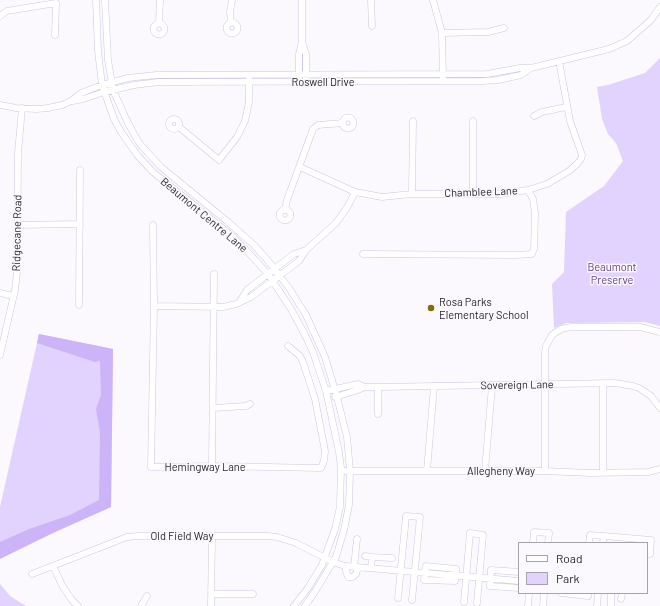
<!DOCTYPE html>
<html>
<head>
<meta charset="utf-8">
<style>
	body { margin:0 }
	#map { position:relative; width:660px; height:606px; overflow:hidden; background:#fbf9fe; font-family:Barlow,sans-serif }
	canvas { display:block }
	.legend { position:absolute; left:518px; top:542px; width:130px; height:52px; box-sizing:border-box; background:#fbf9fe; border:1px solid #a6a4aa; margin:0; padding:5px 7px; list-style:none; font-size:12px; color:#27242d }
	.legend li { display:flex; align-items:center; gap:8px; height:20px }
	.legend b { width:20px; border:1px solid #a6a4aa }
</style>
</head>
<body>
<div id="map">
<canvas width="660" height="606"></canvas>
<ul class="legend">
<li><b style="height:5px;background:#fff"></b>Road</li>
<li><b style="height:11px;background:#e1d2fe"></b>Park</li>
</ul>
</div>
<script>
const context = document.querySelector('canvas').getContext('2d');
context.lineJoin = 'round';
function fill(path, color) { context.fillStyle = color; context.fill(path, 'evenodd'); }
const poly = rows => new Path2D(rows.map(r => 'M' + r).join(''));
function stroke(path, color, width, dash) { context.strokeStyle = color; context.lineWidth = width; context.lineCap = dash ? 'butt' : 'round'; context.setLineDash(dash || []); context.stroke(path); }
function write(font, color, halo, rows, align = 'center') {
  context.font = font + ' Barlow,sans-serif'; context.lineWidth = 3; context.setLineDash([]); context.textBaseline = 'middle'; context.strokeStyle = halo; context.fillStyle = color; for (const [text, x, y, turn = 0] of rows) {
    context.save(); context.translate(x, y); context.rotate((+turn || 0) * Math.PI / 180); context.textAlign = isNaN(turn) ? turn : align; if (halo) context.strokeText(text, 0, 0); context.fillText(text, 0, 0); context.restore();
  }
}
const green = poly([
	[660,58,660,326,645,322,573,323,566,323,554,328,552,284,564,272,566,212,604,186,623,161,616,143,608,134,602,119,597,87,608,85,645,73],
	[39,334,113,349,111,507,0,556,0,507],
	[0,584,10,596,26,606,0,606]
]);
const forest = poly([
	[39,334,113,349,111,507,53,533,0,559,0,542,29,529,70,515,99,500,100,433,96,409,101,395,100,361,95,362,37,343]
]);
const minor = poly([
	[96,0,98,51,102,85,114,119,121,132,138,156,153,172,232,236,246,250,268,274,291,309,304,333,313,352,326,391,339,452,341,468,340,507,335,529,322,565,308,588,294,606],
	[105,0,108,60,113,90,127,121,134,134,140,144,161,167,228,222,254,245,270,263,289,288,306,315,325,357,337,397,347,437,350,471,349,505,344,530,336,557,314,593,305,606],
	[371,0,372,26],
	[433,0,442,33,443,78],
	[0,16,7,11,56,3,55,35],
	'226.5 28a5.5 5.5 0 1 1 11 0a5.5 5.5 0 1 1-11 0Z',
	[159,23,160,0],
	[231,23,230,12,232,0],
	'153.5 29a5.5 5.5 0 1 1 11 0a5.5 5.5 0 1 1-11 0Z',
	[442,33,488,32,504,28],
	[302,42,306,54,306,77],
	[299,78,299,54,302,42,302,0],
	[73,101,83,99,104,92,134,85,159,82,482,81,498,80,521,75,531,68],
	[0,105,16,108,37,109,48,108,62,105,71,101,81,93,102,85,128,78,156,75,487,74,520,68,531,68,609,49,627,41,651,20,660,7],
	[534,116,542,112,566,107],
	'342.5 123a5.5 5.5 0 1 1 11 0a5.5 5.5 0 1 1-11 0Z',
	'169 124a5 5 0 1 1 10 0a5 5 0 1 1-10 0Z',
	[473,121,473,194],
	[179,127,219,160,237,137,245,121,249,102,249,80],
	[300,167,355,192,382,197,412,194,501,194,528,190,547,184,569,171,577,164,581,159,582,155,570,121,559,61],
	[412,194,413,121],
	'279.5 215a5.5 5.5 0 1 1 11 0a5.5 5.5 0 1 1-11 0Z',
	[285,210,287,200,313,129,318,125,343,123],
	[18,225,80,224],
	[153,225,154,306,151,467,212,466,321,468,324,461,325,451,315,399,303,362,300,356,288,346],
	[363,254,516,255,532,254,534,249,535,213,533,199,528,190],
	[0,293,13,296],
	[240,301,247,290,294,254,306,250],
	[79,305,80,170],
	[154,306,223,307,236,304,251,297,299,261,306,250,336,223,348,206,355,192],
	[0,355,15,290,17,272,18,153,22,108],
	[603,383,603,472],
	[378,387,378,414],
	[326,391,358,384,365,387,378,387,615,383,633,386,639,388,651,396,660,408],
	[335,397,358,390,365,387],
	[213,408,246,406,250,404],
	[212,466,214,274],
	[346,471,545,471,590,473,648,472,660,469],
	[427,471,434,386],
	[485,471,492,386],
	[545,471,545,352,546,346,552,335,561,329,571,327,640,327,660,332],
	[533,543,534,532,549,533,548,543],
	[589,543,590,535,604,536],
	[603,543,604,536,651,540,650,554,647,554],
	[365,556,372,557,371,568],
	[372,557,392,558],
	[53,566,63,587,72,600,78,606],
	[346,566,346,571,348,577,353,577,356,574,358,567],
	[426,566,456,569,455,581,424,580,426,566],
	[354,567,357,539],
	[519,572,491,570,490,586,519,588],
	[32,574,127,537,138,536,268,536,277,537,296,543,333,562,345,566,519,581],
	[561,593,588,596,588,593],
	[212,594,253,594],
	[398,598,406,516,420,517,412,600],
	[621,599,622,593],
	[464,602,470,533,483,535,477,603],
	[141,606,147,596],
	[211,606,212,536],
	[528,606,529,593],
	[543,606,544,593],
	[597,606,598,593],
	[611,606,611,593]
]);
const markers = [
	[431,308,4,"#826d09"]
];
const streetNames = [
	["Roswell Drive",323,82],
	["Chamblee Lane",481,192,-2],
	["Beaumont Centre Lane",204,215,40],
	["Ridgecane Road",17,233,-89],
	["Sovereign Lane",517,385,-1],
	["Hemingway Lane",205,467],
	["Allegheny Way",501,471],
	["Old Field Way",182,536]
];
const parkNames = [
	["Beaumont",612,267],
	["Preserve",612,280]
];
const poiNames = [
	["Rosa Parks",439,302],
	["Elementary School",439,315]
];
fill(green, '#e1d2fe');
fill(forest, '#cdb4f8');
stroke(minor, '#cec5df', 7);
stroke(minor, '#fff', 6);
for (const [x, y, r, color] of markers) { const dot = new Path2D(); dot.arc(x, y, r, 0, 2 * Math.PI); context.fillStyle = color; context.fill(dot); stroke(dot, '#fbf9fe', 1.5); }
write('11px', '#27242d', '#fbf9fe', streetNames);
write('11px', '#61408e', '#fbf9fe', parkNames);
write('11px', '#27242d', '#fbf9fe', poiNames, 'left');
</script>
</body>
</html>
